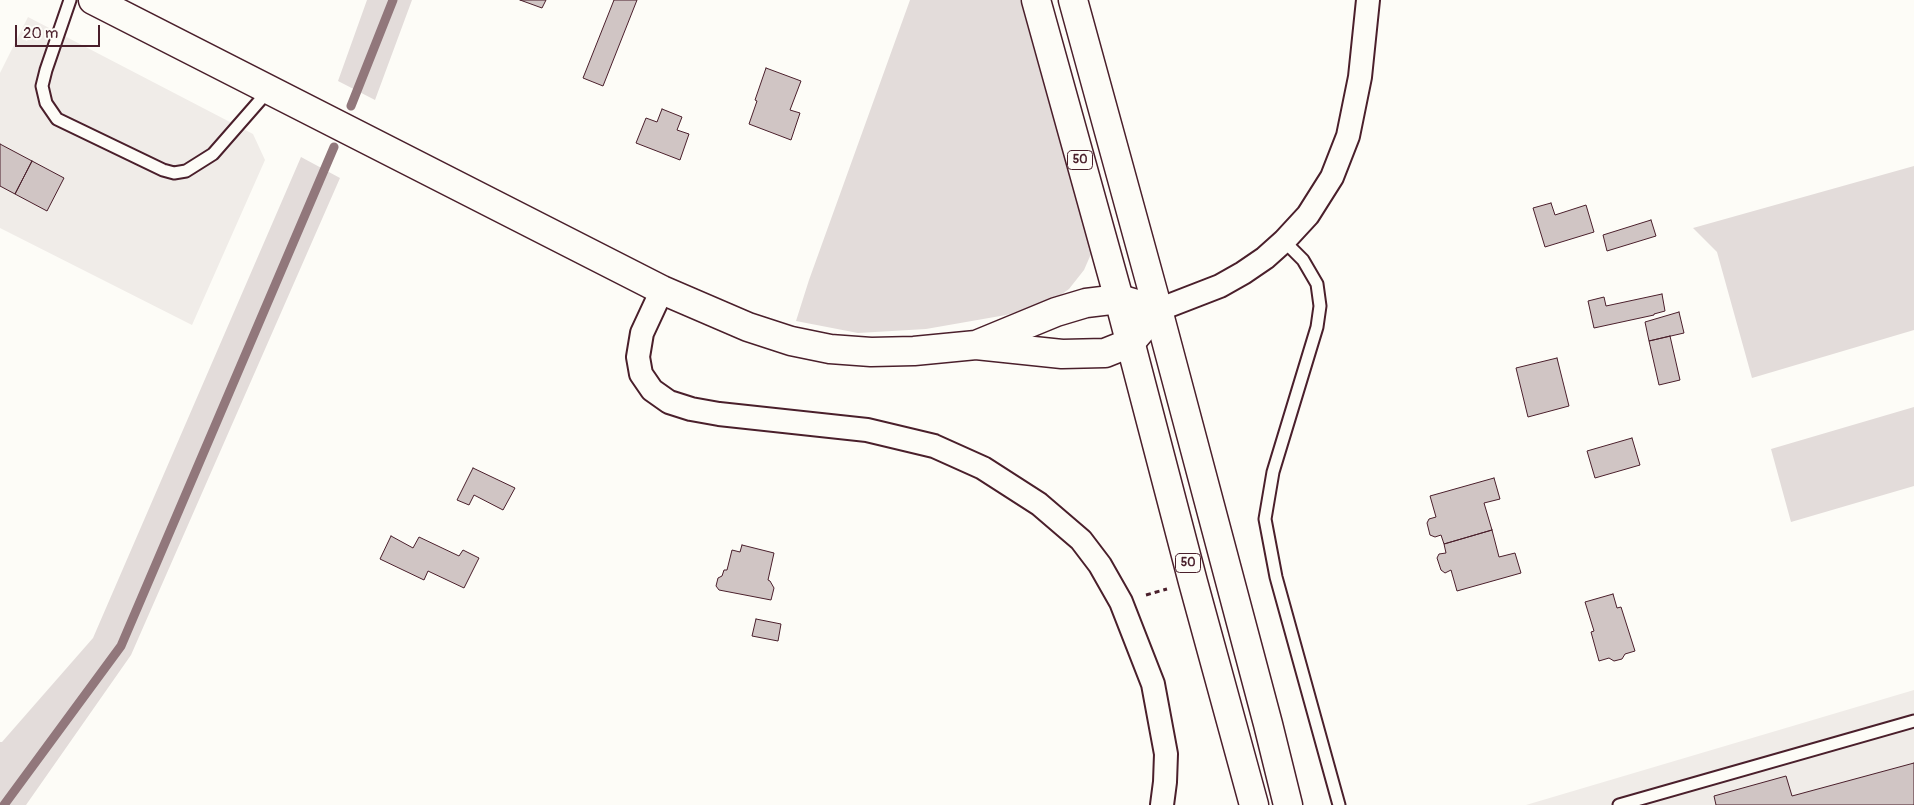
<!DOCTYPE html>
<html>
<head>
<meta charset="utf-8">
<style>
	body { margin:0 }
	#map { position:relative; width:1914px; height:805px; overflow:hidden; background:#fdfcf7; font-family:Pangolin,sans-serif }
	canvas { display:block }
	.scale { position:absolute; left:15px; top:25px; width:85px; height:22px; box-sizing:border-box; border:2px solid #4a1f2b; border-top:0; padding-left:6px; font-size:15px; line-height:18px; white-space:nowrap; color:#4a1f2b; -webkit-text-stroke:4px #fdfcf7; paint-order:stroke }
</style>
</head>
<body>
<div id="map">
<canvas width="1914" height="805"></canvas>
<div class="scale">20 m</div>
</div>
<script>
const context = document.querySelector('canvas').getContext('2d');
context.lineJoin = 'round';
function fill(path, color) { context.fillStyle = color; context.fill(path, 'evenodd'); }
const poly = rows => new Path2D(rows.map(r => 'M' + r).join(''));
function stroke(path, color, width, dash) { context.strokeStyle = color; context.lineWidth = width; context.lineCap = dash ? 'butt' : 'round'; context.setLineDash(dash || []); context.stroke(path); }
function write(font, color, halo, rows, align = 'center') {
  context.font = font + ' Pangolin,sans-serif'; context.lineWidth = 4; context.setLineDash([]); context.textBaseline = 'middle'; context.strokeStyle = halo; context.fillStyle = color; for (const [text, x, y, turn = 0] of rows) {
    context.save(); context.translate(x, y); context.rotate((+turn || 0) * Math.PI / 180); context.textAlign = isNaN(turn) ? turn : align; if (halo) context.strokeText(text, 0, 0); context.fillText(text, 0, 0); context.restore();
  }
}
const built = poly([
	[28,17,253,134,265,160,192,325,0,228,0,73],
	[1914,690,1914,805,1526,805]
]);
const green = poly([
	[367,0,412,0,375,100,338,81],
	[910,0,1020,0,1051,111,1060,120,1091,243,1091,254,1084,270,1069,289,1051,302,1006,315,926,329,858,333,796,321,809,280],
	[301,157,340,178,131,655,26,805,0,805,0,742,2,742,93,638],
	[1914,166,1914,330,1752,378,1717,252,1693,228],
	[1914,407,1914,486,1791,522,1771,449]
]);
const stream = poly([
	[351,106,393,0],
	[4,805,121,646,334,147]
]);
const building = poly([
	[520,0,546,0,542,8,520,0],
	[614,0,637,0,603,86,583,78,614,0],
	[766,68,801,81,790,110,800,113,791,140,749,124,757,101,755,100,766,68],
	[662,109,682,117,677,130,689,134,680,160,636,143,646,118,657,122,662,109],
	[0,144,32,161,15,194,0,186,0,144],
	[32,161,64,178,47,211,15,194,32,161],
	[1551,203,1555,215,1586,205,1594,232,1545,247,1533,208,1551,203],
	[1651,220,1656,236,1607,251,1603,235,1651,220],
	[1662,294,1665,311,1654,314,1654,315,1594,328,1588,301,1604,297,1606,306,1662,294],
	[1679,312,1684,333,1649,341,1645,322,1679,312],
	[1670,336,1680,380,1659,385,1649,341,1670,336],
	[1557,358,1569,406,1528,417,1516,368,1557,358],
	[1632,438,1640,465,1595,478,1587,451,1632,438],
	[473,468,515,488,503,510,474,495,469,505,457,500,473,468],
	[1494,478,1500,499,1484,503,1492,530,1444,544,1441,535,1435,537,1430,535,1427,523,1429,519,1436,517,1430,496,1494,478],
	[1492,530,1499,557,1515,553,1521,573,1457,591,1451,570,1445,573,1441,570,1437,558,1439,554,1446,553,1444,544,1492,530],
	[391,536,413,548,419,537,459,556,463,550,479,558,464,588,428,571,424,580,380,559,391,536],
	[742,545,774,553,768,580,770,581,774,588,771,600,719,590,716,586,718,578,722,576,724,570,727,570,732,550,740,552,742,545],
	[1613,594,1617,608,1621,607,1635,651,1625,654,1622,659,1614,661,1609,658,1599,661,1591,632,1594,631,1585,602,1613,594],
	[756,619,781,624,778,641,752,636,756,619],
	[1914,763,1914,805,1716,805,1714,796,1786,776,1792,796,1914,763]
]);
const path = poly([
	[1146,595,1167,589]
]);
const lane = poly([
	[70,0,46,70,42,86,46,103,57,119,163,170,174,173,186,171,213,154,269,90],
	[1284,241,1303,260,1317,284,1320,306,1317,327,1273,472,1265,519,1276,577,1339,805],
	[1619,805,1914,721]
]);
const street = poly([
	[662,290,642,333,638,357,641,374,652,390,669,402,691,409,719,414,867,430,934,446,983,468,1039,504,1081,540,1100,565,1121,602,1153,684,1166,754,1165,782,1162,805],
	[1158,310,1220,286,1243,273,1265,258,1284,241,1308,215,1332,177,1348,136,1360,77,1368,0]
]);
const secondary = poly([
	[93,0,662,290,748,327,791,341,830,349,871,352,914,351,976,345,1062,354,1105,353,1130,343,1158,310,1119,299,1086,303,1056,312,976,345]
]);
const primary = poly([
	[1036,0,1119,299,1193,582,1254,805],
	[1073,0,1158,310,1268,724,1288,805]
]);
const shields = [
	[1080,160,25],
	[1188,563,25]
];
const shieldNames = [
	["50",1080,160],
	["50",1188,563]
];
fill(built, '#f0ece8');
fill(green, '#e3dcda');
stroke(stream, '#91777b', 9);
fill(building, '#d0c5c4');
stroke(building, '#4a1f2b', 1);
stroke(lane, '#4a1f2b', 15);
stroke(street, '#4a1f2b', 26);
stroke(secondary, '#4a1f2b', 31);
stroke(primary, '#4a1f2b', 31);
stroke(path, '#4a1f2b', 3, [5, 4]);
stroke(lane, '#fdfcf7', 11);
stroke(street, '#fdfcf7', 22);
stroke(secondary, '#fdfcf7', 28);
stroke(primary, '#fdfcf7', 28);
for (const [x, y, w] of shields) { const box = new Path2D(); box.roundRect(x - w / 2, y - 9.5, w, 19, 4); context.fillStyle = '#fdfcf7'; context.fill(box); stroke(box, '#4a1f2b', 1); }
write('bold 12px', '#4a1f2b', null, shieldNames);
</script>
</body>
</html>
